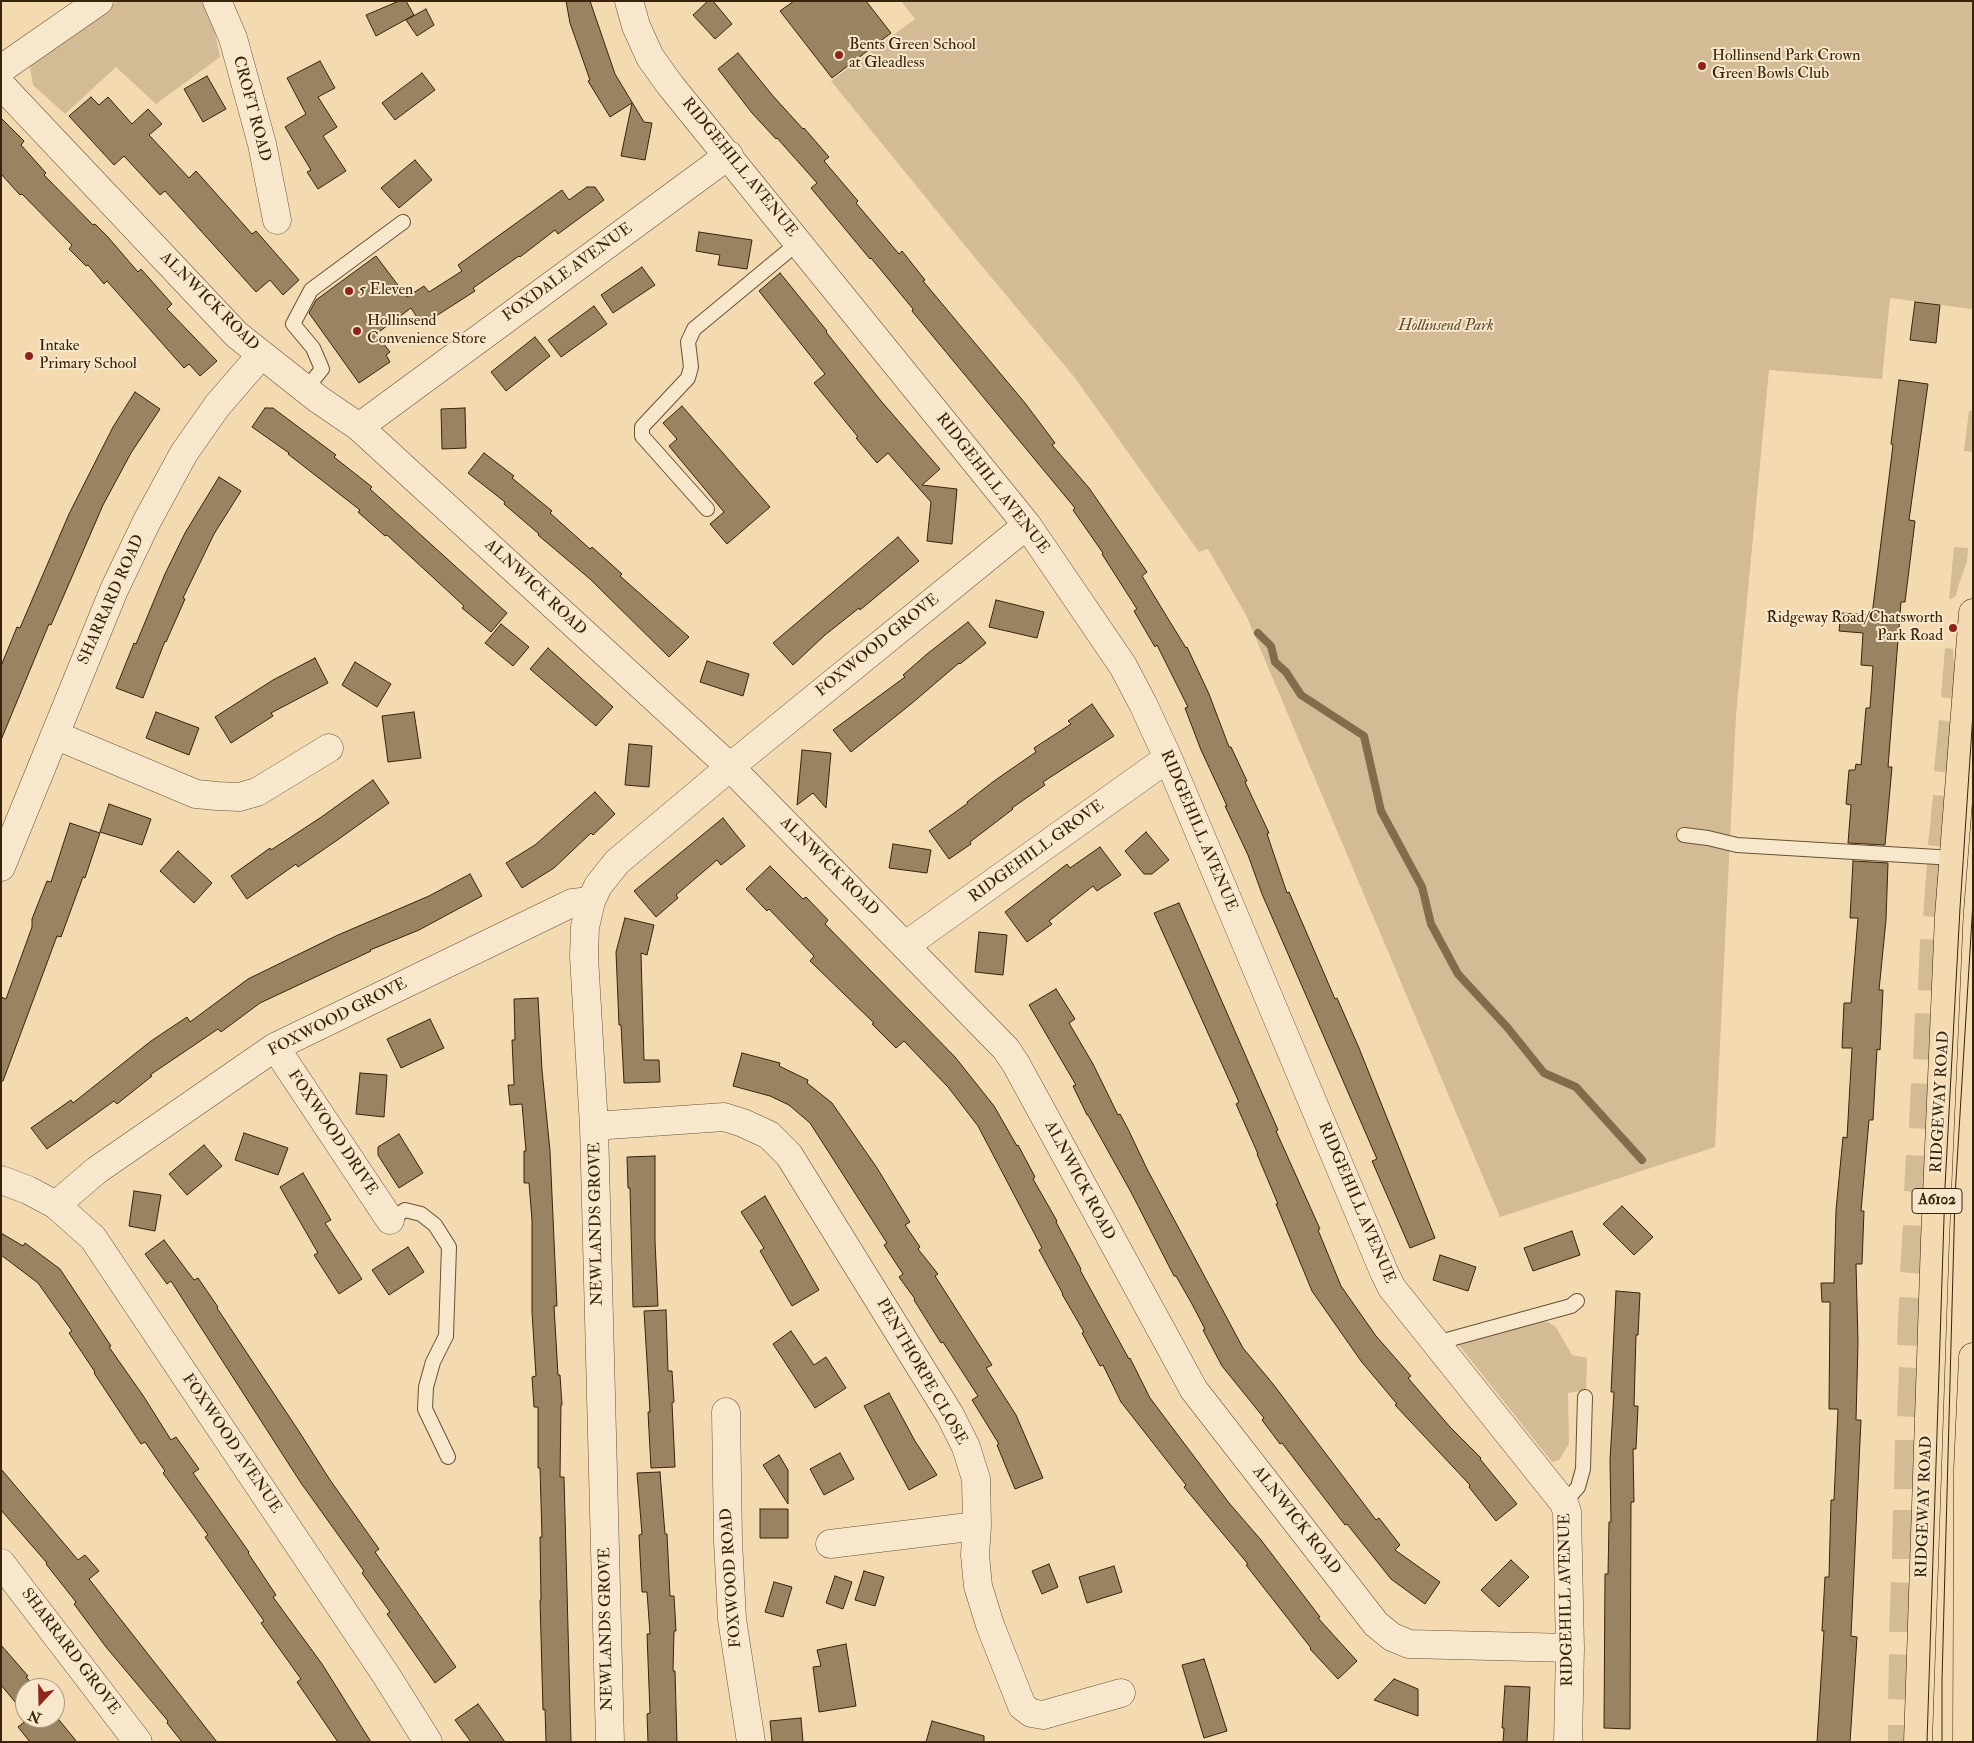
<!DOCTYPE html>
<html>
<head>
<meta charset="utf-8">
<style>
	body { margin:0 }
	#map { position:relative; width:1974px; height:1743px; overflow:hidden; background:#f3dab1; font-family:"IM FELL Double Pica",serif }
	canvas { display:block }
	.frame { position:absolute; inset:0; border:2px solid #37240a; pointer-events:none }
	.north { position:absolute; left:15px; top:1678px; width:50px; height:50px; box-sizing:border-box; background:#f7e7cc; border:1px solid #aa997e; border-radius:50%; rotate:201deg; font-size:14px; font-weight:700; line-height:20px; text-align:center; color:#37240a }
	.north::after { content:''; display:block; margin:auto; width:18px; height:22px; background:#8f2418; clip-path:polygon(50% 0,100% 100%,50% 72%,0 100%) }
</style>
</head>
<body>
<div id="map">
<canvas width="1974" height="1743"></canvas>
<div class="frame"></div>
<div class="north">N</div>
</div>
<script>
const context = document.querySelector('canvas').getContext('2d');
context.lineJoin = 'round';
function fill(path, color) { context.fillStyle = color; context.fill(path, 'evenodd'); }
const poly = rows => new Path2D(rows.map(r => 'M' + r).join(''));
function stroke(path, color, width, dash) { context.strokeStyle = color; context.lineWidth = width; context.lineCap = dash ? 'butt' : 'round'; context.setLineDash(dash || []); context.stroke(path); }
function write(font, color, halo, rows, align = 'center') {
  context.font = font + ' "IM FELL Double Pica",serif'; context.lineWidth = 4; context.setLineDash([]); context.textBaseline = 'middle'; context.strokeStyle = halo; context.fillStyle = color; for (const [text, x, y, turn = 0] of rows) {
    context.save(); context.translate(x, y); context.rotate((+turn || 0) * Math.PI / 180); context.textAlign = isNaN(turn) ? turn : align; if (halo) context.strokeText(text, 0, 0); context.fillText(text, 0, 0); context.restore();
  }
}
const green = poly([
	[118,1,201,1,211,13,220,57,156,104,116,67,65,114,33,85,30,67,37,53],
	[901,1,1973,1,1972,309,1890,298,1882,379,1769,370,1736,715,1715,1147,1500,1217,1246,615,1208,549,1199,552,1075,378,971,253,831,81,915,19],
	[1969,411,1973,411,1973,452,1964,451],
	[1954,547,1968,548,1967,561,1958,587,1956,596,1951,599,1949,598,1950,590],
	[1945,648,1953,649,1956,699,1941,697],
	[1939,720,1954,722,1950,773,1934,771],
	[1933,795,1948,796,1943,847,1928,845],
	[1927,863,1943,864,1939,917,1923,916],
	[1920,939,1938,940,1936,991,1918,990],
	[1915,1013,1935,1014,1932,1060,1913,1059],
	[1911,1083,1931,1084,1928,1129,1909,1128],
	[1906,1155,1928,1156,1926,1193,1904,1191],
	[1903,1225,1925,1226,1922,1274,1900,1272],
	[1899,1297,1921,1298,1919,1346,1897,1345],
	[1532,1322,1548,1322,1556,1327,1572,1355,1587,1358,1586,1390,1568,1393,1569,1444,1559,1460,1552,1462,1458,1344],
	[1899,1367,1917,1368,1916,1417,1897,1416],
	[1895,1440,1915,1440,1913,1489,1894,1489],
	[1893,1510,1913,1510,1911,1559,1892,1559],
	[1891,1582,1910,1583,1909,1632,1889,1632],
	[1889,1654,1909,1655,1907,1700,1888,1699],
	[1888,1725,1906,1725,1906,1742,1888,1742]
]);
const stream = poly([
	[1258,633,1271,646,1275,662,1286,672,1301,695,1364,736,1381,811,1422,887,1431,924,1458,974,1507,1027,1544,1073,1576,1087,1642,1160]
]);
const building = poly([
	[399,1,406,1,414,15,376,36,366,15,399,1],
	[566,1,590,1,615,74,644,122,652,123,645,160,621,156,632,103,610,117,588,81,590,80,570,23,566,1],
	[708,1,713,1,732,24,715,39,693,15,708,1],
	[794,1,866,1,891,33,832,78,780,11,794,1],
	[426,9,434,25,417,36,406,20,426,9],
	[738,53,773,96,803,129,804,128,829,157,824,161,858,201,856,203,899,254,902,251,925,280,923,281,1025,403,1055,443,1052,445,1089,488,1147,572,1142,576,1186,648,1187,647,1209,694,1229,747,1231,747,1247,781,1245,782,1269,833,1267,834,1287,893,1289,892,1335,999,1337,998,1359,1048,1435,1238,1410,1248,1372,1161,1377,1159,1262,894,1248,855,1225,806,1227,806,1201,750,1185,708,1188,707,1157,645,1155,647,1134,611,1137,609,1102,554,1103,553,1073,510,1075,508,912,311,913,309,871,258,870,259,811,188,817,183,777,138,776,139,752,113,718,69,738,53],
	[320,61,335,88,318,97,337,127,323,136,346,171,318,189,307,172,311,170,285,127,306,114,287,78,320,61],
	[422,73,435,90,395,120,382,103,422,73],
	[207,76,226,109,203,122,184,89,207,76],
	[91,97,99,105,108,97,132,124,148,109,162,124,149,135,189,178,196,171,252,234,256,231,299,280,283,295,270,280,256,292,165,191,160,195,124,156,114,165,69,116,91,97],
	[1,118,24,141,21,145,46,173,44,175,93,225,95,224,107,236,138,272,141,269,172,304,167,309,217,361,200,376,189,364,184,368,107,281,104,284,88,265,86,266,69,249,72,245,22,194,20,195,1,174,1,118],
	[415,160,432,180,399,208,381,188,415,160],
	[587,187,595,187,604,200,558,234,555,230,520,257,519,256,473,288,475,291,422,325,411,308,376,334,390,352,386,355,390,362,359,383,309,313,316,300,376,256,407,297,424,286,429,292,462,271,458,265,562,190,569,200,587,187],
	[699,232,752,240,747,269,718,265,720,255,696,251,699,232],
	[642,267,655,285,613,313,601,295,642,267],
	[780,273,827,331,826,332,881,401,940,469,922,485,957,489,952,544,927,541,931,502,888,453,877,463,856,438,858,437,814,383,825,374,759,291,780,273],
	[1915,302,1940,305,1936,343,1910,340,1915,302],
	[594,306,607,324,561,357,548,340,594,306],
	[535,337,550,356,506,391,491,372,535,337],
	[1899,380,1928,384,1909,520,1915,521,1905,602,1901,602,1888,767,1892,767,1885,845,1848,843,1851,805,1846,804,1849,770,1855,770,1856,764,1861,765,1866,708,1870,708,1873,666,1861,665,1863,633,1839,631,1841,613,1872,615,1893,445,1891,444,1899,380],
	[135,392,160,409,131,453,103,505,51,625,49,624,1,740,1,666,17,627,20,628,69,514,113,427,135,392],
	[682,406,770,507,727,544,710,524,724,512,669,446,677,439,663,423,682,406],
	[265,408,273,408,336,455,334,457,372,487,370,489,507,613,491,632,462,608,464,606,387,535,385,536,358,512,360,510,288,454,289,453,252,427,265,408],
	[465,408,466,448,442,449,441,409,465,408],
	[484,453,514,476,512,478,552,511,550,513,590,549,592,547,622,574,620,576,689,637,669,657,590,579,538,535,539,534,504,504,505,502,468,473,484,453],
	[219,477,241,491,214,534,183,598,185,599,166,642,165,641,143,698,116,688,134,643,136,644,165,574,185,533,219,477],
	[898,537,919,561,860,610,859,608,825,635,793,665,773,643,898,537],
	[996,600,1044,612,1037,638,989,627,996,600],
	[968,622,986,643,960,664,959,663,911,704,851,752,833,730,905,677,903,675,927,654,968,622],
	[501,624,529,647,513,666,485,643,501,624],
	[548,648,613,707,596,726,530,669,548,648],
	[315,658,328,683,271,713,273,716,231,743,215,717,273,680,315,658],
	[707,661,749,674,743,696,700,682,707,661],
	[355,662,391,684,377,707,342,685,355,662],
	[1092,704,1114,736,1043,782,1045,785,1012,808,1013,809,970,842,971,844,949,859,929,831,968,803,967,802,994,781,1036,752,1034,748,1071,724,1068,721,1092,704],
	[156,712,199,728,189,755,146,738,156,712],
	[414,712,421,758,388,762,382,716,414,712],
	[629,744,652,746,649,787,625,785,629,744],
	[802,750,831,753,826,808,813,793,797,805,802,750],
	[373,780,389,803,336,841,298,867,296,864,247,899,231,876,270,848,271,850,320,818,373,780],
	[595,792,615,814,593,835,591,833,554,868,522,888,506,863,535,845,595,792],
	[109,804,151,819,142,845,100,832,109,804],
	[723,818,745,846,721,865,717,860,676,895,678,898,656,917,634,891,723,818],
	[70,823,100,833,85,878,83,877,61,937,57,936,3,1081,1,1081,1,997,6,999,32,927,32,919,47,881,51,882,70,823],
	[1146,832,1169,860,1152,874,1144,874,1125,851,1146,832],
	[893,844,931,850,927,873,889,868,893,844],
	[1100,847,1121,875,1097,891,1093,886,1049,921,1052,924,1027,942,1005,912,1067,864,1070,868,1100,847],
	[178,851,212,883,194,903,160,871,178,851],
	[1853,861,1888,863,1886,920,1879,990,1883,990,1880,1050,1877,1049,1873,1120,1869,1120,1861,1211,1864,1211,1862,1264,1856,1264,1858,1342,1856,1420,1861,1420,1851,1636,1857,1637,1850,1742,1817,1742,1824,1631,1822,1631,1825,1577,1829,1577,1831,1500,1834,1500,1838,1409,1829,1409,1830,1302,1822,1302,1821,1283,1834,1283,1836,1210,1843,1137,1847,1138,1852,1048,1842,1048,1844,1003,1851,1003,1858,918,1850,918,1853,861],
	[770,866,803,899,806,897,828,920,825,924,955,1057,994,1106,1017,1146,1018,1145,1035,1177,1033,1179,1057,1221,1056,1222,1081,1269,1080,1270,1129,1359,1130,1358,1150,1398,1229,1503,1261,1540,1320,1617,1318,1618,1357,1661,1338,1679,1310,1649,1311,1648,1246,1565,1248,1564,1184,1487,1186,1485,1121,1402,1103,1365,1100,1366,1082,1333,1084,1332,1062,1294,1063,1294,1039,1250,1042,1248,978,1126,948,1087,904,1041,896,1048,872,1024,874,1023,810,961,814,956,792,933,769,909,767,911,746,889,770,866],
	[470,874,482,896,419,930,370,950,371,951,260,1003,221,1032,218,1029,150,1075,152,1076,117,1104,114,1101,47,1149,31,1128,71,1100,73,1103,151,1041,187,1017,190,1022,248,979,338,935,429,896,470,874],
	[1179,903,1278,1130,1276,1131,1320,1229,1318,1230,1341,1286,1376,1336,1411,1376,1408,1378,1450,1427,1481,1458,1480,1459,1517,1504,1496,1521,1469,1487,1470,1485,1395,1405,1397,1404,1361,1361,1312,1291,1276,1204,1278,1204,1257,1154,1258,1154,1236,1104,1239,1102,1154,913,1179,903],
	[625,918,654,925,647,955,641,953,644,1060,659,1060,660,1082,624,1083,621,1025,619,1025,616,952,625,918],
	[979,932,1007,935,1003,975,975,972,979,932],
	[1056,989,1075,1019,1069,1023,1093,1064,1118,1115,1120,1114,1128,1129,1147,1169,1243,1348,1273,1384,1376,1520,1379,1518,1400,1545,1395,1550,1440,1582,1425,1604,1391,1579,1347,1524,1345,1525,1282,1443,1280,1444,1262,1420,1264,1418,1222,1366,1203,1330,1205,1329,1192,1304,1176,1276,1174,1276,1132,1194,1088,1115,1087,1115,1073,1086,1076,1085,1029,1005,1056,989],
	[538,998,542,1070,550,1151,557,1306,554,1306,558,1375,560,1375,562,1405,561,1405,560,1477,564,1477,571,1742,546,1742,545,1709,543,1710,540,1600,541,1600,540,1537,542,1537,540,1468,538,1468,538,1407,534,1407,532,1377,536,1376,532,1312,532,1220,529,1183,524,1183,524,1151,526,1151,522,1104,510,1105,508,1085,514,1085,512,1040,515,1040,514,999,538,998],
	[430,1019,444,1048,401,1068,387,1039,430,1019],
	[742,1053,780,1063,779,1066,808,1080,807,1083,832,1103,877,1168,910,1222,905,1225,920,1247,918,1249,938,1274,935,1276,992,1365,986,1368,1016,1415,1043,1478,1015,1489,997,1445,999,1444,972,1400,978,1396,943,1342,941,1343,914,1300,915,1299,899,1277,903,1274,884,1245,887,1243,810,1123,789,1105,770,1096,733,1086,742,1053],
	[360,1073,387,1075,384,1117,356,1114,360,1073],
	[244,1133,288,1148,278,1175,235,1160,244,1133],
	[399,1134,423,1173,399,1188,378,1155,378,1147,399,1134],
	[204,1145,222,1166,187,1195,169,1174,204,1145],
	[655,1156,655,1241,658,1306,633,1307,630,1188,628,1188,627,1157,655,1156],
	[303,1173,331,1220,325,1223,362,1279,339,1294,314,1255,318,1253,280,1187,303,1173],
	[134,1191,161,1195,155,1231,129,1226,134,1191],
	[765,1196,819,1290,792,1306,760,1251,764,1248,741,1212,765,1196],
	[1622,1206,1653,1237,1634,1255,1603,1224,1622,1206],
	[1572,1231,1580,1255,1533,1271,1524,1248,1572,1231],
	[1,1233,23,1246,25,1243,60,1269,111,1346,109,1347,144,1397,171,1440,176,1437,199,1469,193,1473,249,1552,248,1553,276,1595,273,1597,322,1664,371,1742,338,1742,297,1682,301,1679,261,1623,264,1621,205,1537,208,1535,163,1473,165,1471,145,1442,141,1444,94,1373,95,1372,69,1333,72,1331,38,1283,1,1255,1,1233],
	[164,1240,194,1280,198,1278,218,1307,217,1308,300,1433,330,1480,379,1549,375,1552,456,1667,435,1683,387,1614,390,1612,362,1573,364,1571,301,1483,171,1281,167,1284,145,1254,164,1240],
	[408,1247,424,1272,389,1295,372,1270,408,1247],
	[1440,1255,1476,1267,1468,1291,1433,1280,1440,1255],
	[1616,1291,1640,1293,1638,1335,1636,1335,1634,1406,1638,1406,1636,1449,1633,1449,1634,1502,1631,1502,1630,1729,1604,1728,1605,1574,1608,1574,1609,1522,1611,1522,1610,1460,1614,1392,1611,1392,1616,1291],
	[666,1310,668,1371,672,1371,674,1402,672,1403,675,1467,651,1468,648,1412,650,1412,644,1311,666,1310],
	[791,1331,814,1365,826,1357,846,1388,815,1408,773,1344,791,1331],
	[889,1393,915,1441,937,1475,909,1490,864,1406,889,1393],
	[840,1453,854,1479,824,1495,810,1469,840,1453],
	[779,1455,788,1470,788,1504,763,1465,779,1455],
	[1,1469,78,1560,85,1555,99,1571,89,1579,217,1742,182,1742,167,1723,168,1721,106,1647,74,1604,76,1602,46,1564,47,1563,1,1510,1,1469],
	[660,1472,665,1534,667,1534,670,1596,674,1596,675,1613,676,1631,674,1631,673,1671,675,1671,677,1742,648,1742,647,1714,650,1713,647,1634,650,1634,647,1592,642,1592,639,1535,642,1534,637,1473,660,1472],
	[760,1509,788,1509,788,1538,760,1538,760,1509],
	[1511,1560,1529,1577,1499,1607,1481,1590,1511,1560],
	[1049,1564,1058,1587,1042,1594,1032,1571,1049,1564],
	[1114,1566,1122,1592,1087,1603,1079,1577,1114,1566],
	[864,1571,884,1577,875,1606,855,1600,864,1571],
	[835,1576,852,1582,843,1609,826,1603,835,1576],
	[774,1582,792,1587,783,1617,765,1612,774,1582],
	[846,1644,856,1706,819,1712,813,1667,821,1666,817,1650,846,1644],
	[1,1645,28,1676,26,1677,36,1688,25,1688,25,1714,1,1685,1,1645],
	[1204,1659,1227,1731,1204,1738,1182,1665,1204,1659],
	[1394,1679,1418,1689,1418,1716,1374,1700,1394,1679],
	[1505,1686,1530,1687,1527,1742,1503,1742,1504,1728,1502,1728,1505,1686],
	[478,1704,491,1722,505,1742,471,1742,455,1720,478,1704],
	[55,1715,77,1742,30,1742,18,1727,29,1718,55,1718,55,1715],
	[801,1718,803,1742,772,1742,770,1721,801,1718],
	[932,1721,984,1736,984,1742,926,1742,932,1721]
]);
const service = poly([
	[306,389,322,369,313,348,293,324,311,290,403,222],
	[707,509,642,436,642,427,688,378,691,367,688,342,694,329,799,242],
	[1684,835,1708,838,1737,845,1954,858],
	[390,1220,405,1210,421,1214,435,1225,449,1247,446,1336,433,1362,426,1387,425,1409,448,1457],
	[1436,1343,1571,1306,1577,1301],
	[1564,1503,1578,1487,1583,1469,1585,1397]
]);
const minor = poly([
	[217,1,233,38,262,144,277,220],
	[629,1,636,26,650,57,670,85,1027,525,1123,666,1143,704,1168,758,1384,1272,1392,1288,1564,1503,1567,1512,1570,1648,1568,1742],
	[1,69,99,1],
	[1,85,237,335,318,399,359,427,730,767,1006,1049,1016,1064,1194,1390,1376,1624,1392,1637,1409,1644,1570,1648],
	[359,427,729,155],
	[55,735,196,794,217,796,239,797,257,792,329,748],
	[1,867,114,590,147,521,184,453,217,406,261,355],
	[906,945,1168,758],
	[275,1047,390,1220],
	[594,1126,724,1117,743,1123,769,1135,789,1155,950,1415,966,1447,976,1479,977,1526,975,1555,978,1586,990,1625,1022,1706,1031,1713,1043,1715,1121,1693],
	[1,1180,28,1190,56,1205,93,1238,386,1675,428,1742],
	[56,1205,97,1170,275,1047,572,903,591,901],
	[726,1412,728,1541,732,1619,751,1742],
	[830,1544,977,1526],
	[1,1563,138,1742],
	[610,1742,594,1126,584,957,585,927,591,901,598,886,617,862,730,767,1027,525]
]);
const trunk = poly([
	[1918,1742,1935,1241,1949,916,1973,613],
	[1967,1742,1968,1469,1973,1357]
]);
const tram = poly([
	[1927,1742,1945,1187,1960,908,1973,713],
	[1942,1742,1942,1680,1955,1196,1973,902]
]);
const markers = [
	[839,55,5,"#8f2418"],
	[1702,66,5,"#8f2418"],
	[349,291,5,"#8f2418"],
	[357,331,5,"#8f2418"],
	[29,356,5,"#8f2418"],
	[1953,628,5,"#8f2418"]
];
const shields = [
	[1937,1201,50]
];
const shieldNames = [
	["A6102",1937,1201]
];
const poiNames = [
	["Bents Green School",849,46],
	["at Gleadless",849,64],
	["Hollinsend Park Crown",1712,57],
	["Green Bowls Club",1712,75],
	["5 Eleven",359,291],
	["Hollinsend",367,322],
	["Convenience Store",367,340],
	["Intake",39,347],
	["Primary School",39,365],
	["Ridgeway Road/Chatsworth",1943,619,"right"],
	["Park Road",1943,637,"right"]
];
const streetNames = [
	["CROFT ROAD",251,109,75],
	["RIDGEHILL AVENUE",739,168,51],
	["FOXDALE AVENUE",568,273,-36],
	["ALNWICK ROAD",209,302,45],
	["RIDGEHILL AVENUE",992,484,52],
	["ALNWICK ROAD",535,588,43],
	["SHARRARD ROAD",112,600,-66],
	["FOXWOOD GROVE",878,646,-39],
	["RIDGEHILL AVENUE",1198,831,67],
	["RIDGEHILL GROVE",1037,852,-36],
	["ALNWICK ROAD",829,867,45],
	["FOXWOOD GROVE",338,1018,-27],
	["RIDGEWAY ROAD",1941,1102,-87],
	["FOXWOOD DRIVE",332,1133,56],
	["ALNWICK ROAD",1079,1181,62],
	["RIDGEHILL AVENUE",1356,1203,67],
	["NEWLANDS GROVE",597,1224,-91],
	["PENTHORPE CLOSE",921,1372,60],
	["FOXWOOD AVENUE",231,1444,56],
	["RIDGEWAY ROAD",1925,1507,-88],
	["ALNWICK ROAD",1296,1521,52],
	["FOXWOOD ROAD",732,1578,-94],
	["RIDGEHILL AVENUE",1567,1600,-91],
	["NEWLANDS GROVE",607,1629,-91],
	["SHARRARD GROVE",70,1652,53]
];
const parkNames = [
	["Hollinsend Park",1446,327]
];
fill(green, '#d3bb95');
stroke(stream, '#816c4c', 8);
fill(building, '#998361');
stroke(building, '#37240a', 1);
stroke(service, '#665234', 16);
stroke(minor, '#665234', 29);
stroke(trunk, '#37240a', 29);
stroke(service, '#f7e7cc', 14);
stroke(minor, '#f7e7cc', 28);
stroke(trunk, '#f3dab1', 28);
stroke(tram, '#37240a', 1);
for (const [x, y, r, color] of markers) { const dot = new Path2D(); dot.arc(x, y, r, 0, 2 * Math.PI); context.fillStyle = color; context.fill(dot); stroke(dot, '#f7e7cc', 2); }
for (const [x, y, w] of shields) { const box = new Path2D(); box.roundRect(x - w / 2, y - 12.5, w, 25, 4); context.fillStyle = '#f7e7cc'; context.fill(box); stroke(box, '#37240a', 1); }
write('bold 15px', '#37240a', null, shieldNames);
write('16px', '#37240a', '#f7e7cc', poiNames, 'left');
write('16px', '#37240a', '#f7e7cc', streetNames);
write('italic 16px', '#5e4a2d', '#f7e7cc', parkNames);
</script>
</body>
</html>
